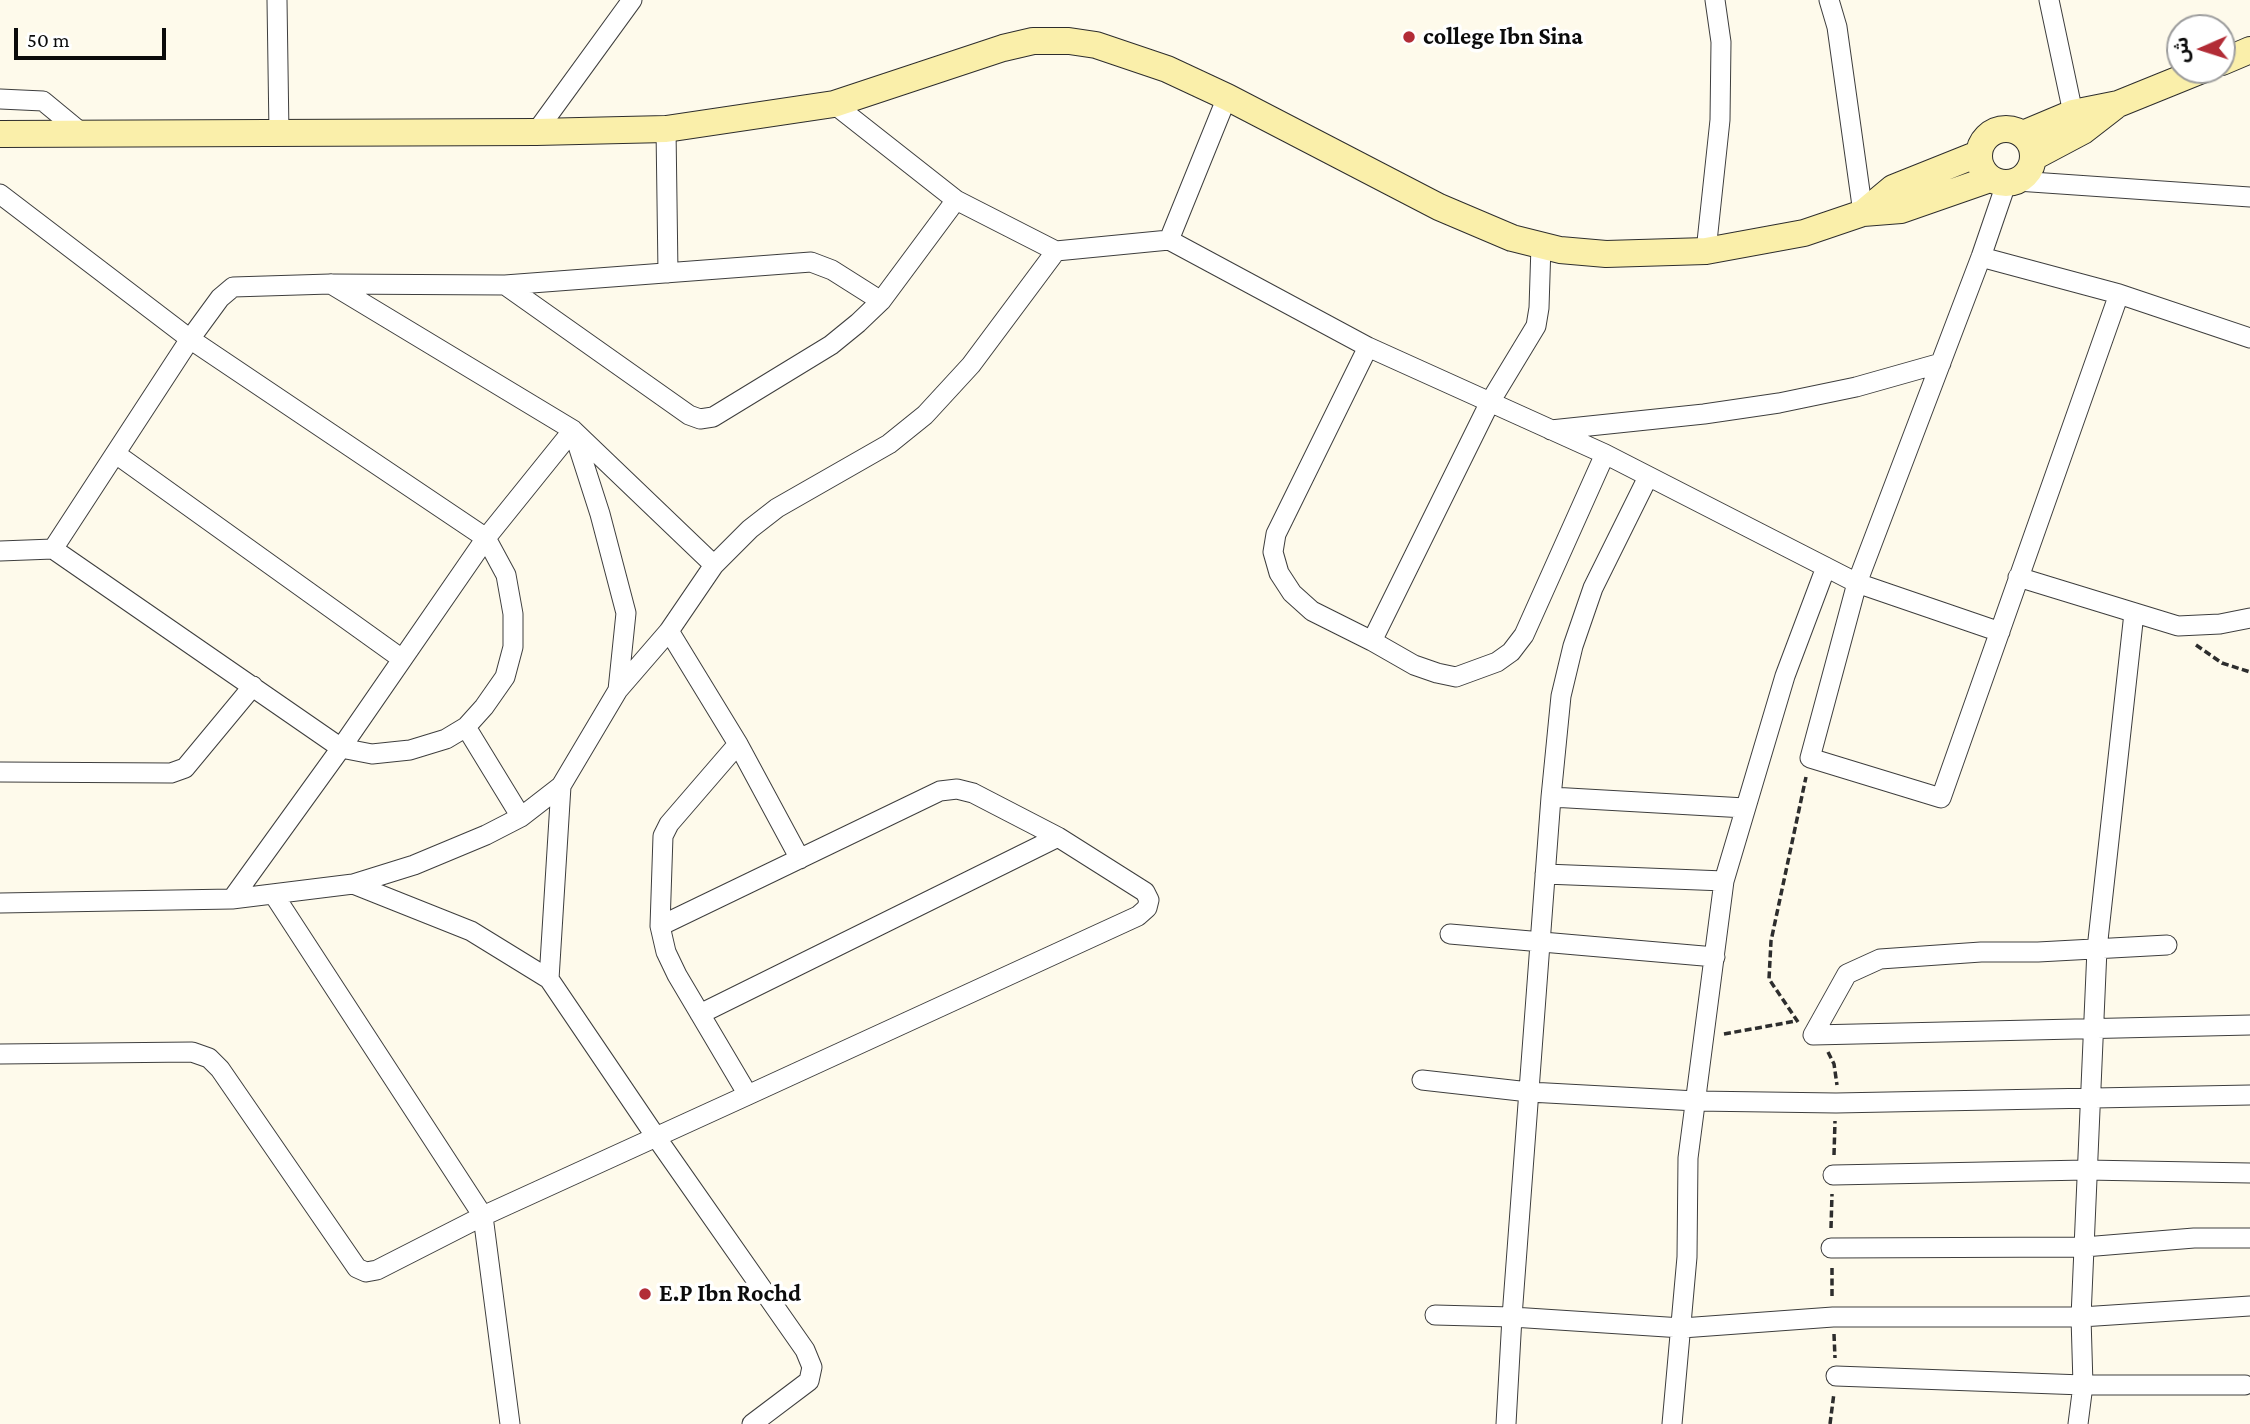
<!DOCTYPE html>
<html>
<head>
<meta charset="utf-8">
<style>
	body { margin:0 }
	#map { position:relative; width:2250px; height:1424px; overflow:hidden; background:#fefaeb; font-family:"Crimson Pro","Noto Sans Arabic",serif }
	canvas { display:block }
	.north { position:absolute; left:2166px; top:14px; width:70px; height:70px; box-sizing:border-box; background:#fff; border:2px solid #9d9d9d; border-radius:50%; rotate:267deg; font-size:19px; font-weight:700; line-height:28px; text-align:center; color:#0b0b0b }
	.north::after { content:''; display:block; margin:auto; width:24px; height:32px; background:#b22c36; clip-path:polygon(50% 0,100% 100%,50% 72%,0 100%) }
	.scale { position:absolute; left:14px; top:28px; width:152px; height:32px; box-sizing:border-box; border:4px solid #0b0b0b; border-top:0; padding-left:9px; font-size:21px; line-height:24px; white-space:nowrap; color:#0b0b0b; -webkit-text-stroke:5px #fff; paint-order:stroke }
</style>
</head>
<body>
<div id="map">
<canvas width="2250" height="1424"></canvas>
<div class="north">ش</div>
<div class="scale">50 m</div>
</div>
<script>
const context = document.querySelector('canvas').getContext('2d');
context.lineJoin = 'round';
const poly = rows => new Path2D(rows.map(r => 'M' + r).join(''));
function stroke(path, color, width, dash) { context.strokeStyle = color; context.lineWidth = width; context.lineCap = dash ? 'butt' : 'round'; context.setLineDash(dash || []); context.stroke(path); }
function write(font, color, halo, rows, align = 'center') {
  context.font = font + ' "Crimson Pro",serif'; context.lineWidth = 7; context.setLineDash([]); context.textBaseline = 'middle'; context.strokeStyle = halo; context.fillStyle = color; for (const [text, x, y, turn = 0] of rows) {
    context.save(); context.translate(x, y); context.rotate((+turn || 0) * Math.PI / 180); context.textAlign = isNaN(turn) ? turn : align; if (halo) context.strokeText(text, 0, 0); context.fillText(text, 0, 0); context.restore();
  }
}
const path = poly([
	[2196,645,2222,663,2250,672],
	[1798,1022,1769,979,1771,941,1806,777],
	[1724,1034,1796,1021],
	[1828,1052,1834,1064,1837,1085],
	[1834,1155,1835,1121],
	[1831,1228,1832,1194],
	[1832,1268,1832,1298],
	[1834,1334,1835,1358],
	[1830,1424,1834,1393]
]);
const minor = poly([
	[277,0,279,133],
	[1829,0,1837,27,1863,213],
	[2049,0,2073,113],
	[0,99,43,101,83,134],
	[666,129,668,273],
	[536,132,632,0],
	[2017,181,2250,197],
	[2006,184,1981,257,1857,583,1810,758,1941,798,2119,294],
	[0,194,190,339,486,538,506,575,513,614,513,647,505,677,484,707,466,727,446,739,410,750,372,754,341,748,53,549],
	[956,200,1056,251,1169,240,1368,347,1605,454,1857,583,2000,632],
	[1169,240,1227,97],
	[1706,251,1720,120,1721,42,1715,0],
	[1981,257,2119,294,2250,338],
	[331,284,573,430,714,565,669,631,618,690],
	[505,285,689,415,700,419,713,417,831,345,858,323,881,301,956,200,834,104],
	[1368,347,1276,534,1273,552,1279,573,1292,593,1312,611,1372,641,1414,665,1437,673,1456,677,1497,662,1511,652,1524,635,1605,454],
	[1551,430,1704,414,1779,403,1856,387,1941,363],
	[116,454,402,659],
	[0,551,53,549,190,339,220,298,233,287,330,284,505,285,811,262,832,270,881,301],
	[714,565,750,529,777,508,889,444,925,415,971,365,1056,251],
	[2018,577,2178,626,2220,624,2250,618],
	[669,631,738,744,800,859],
	[1372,641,1490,402,1536,326,1539,308,1541,245],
	[466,727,521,817],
	[0,772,171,773,185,768,253,686],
	[561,786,549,979,656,1137,805,1350,812,1367,809,1381,752,1424],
	[1551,797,1745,808],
	[1545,874,1724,881],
	[353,884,471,931,549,979],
	[274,895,483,1216,510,1424],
	[232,899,341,748,486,538,573,430],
	[0,903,232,899,353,884,414,865,486,835,521,817,561,786,618,690,626,613,600,514,573,430],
	[660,926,663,836,669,824,738,744],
	[1450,934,1715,957],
	[2167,945,2038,952,1981,952,1880,959,1847,974,1813,1035,2250,1025],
	[700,1014,1058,837],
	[0,1054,192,1052,209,1058,220,1069,357,1268,366,1272,377,1270,483,1216,656,1137,748,1095,1138,916,1147,908,1149,900,1145,892,1058,837,973,793,957,789,940,791,660,926,666,952,677,975,748,1095],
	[1422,1080,1529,1092,1696,1101,1836,1103,2250,1095],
	[1833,1175,2086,1170,2250,1173],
	[1831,1248,2084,1247,2194,1238,2250,1238],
	[1435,1315,1512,1317,1682,1328,1833,1317,2081,1317,2250,1306],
	[1836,1376,2083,1385,2245,1385],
	[1506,1424,1512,1317,1551,797,1561,696,1573,646,1593,588,1648,477],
	[1672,1424,1687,1257,1688,1158,1724,881,1785,676,1826,567],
	[2078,1424,2083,1385,2081,1317,2097,949,2134,613]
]);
const secondary = poly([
	[2222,62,2250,50],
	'1979 156a27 27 0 1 1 54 0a27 27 0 1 1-54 0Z',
	[0,134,536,132,666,129,834,104,1003,48,1033,41,1069,41,1096,45,1167,69,1227,97,1439,207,1512,238,1560,250,1606,254,1706,251,1804,233,1863,213,1901,210,1990,179],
	[2023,134,2073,113,2118,104,2202,70],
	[2034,157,2083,131,2114,107],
	[1863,213,1893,188,1978,154]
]);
const markers = [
	[1409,37,7,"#b22c36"],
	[645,1294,7,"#b22c36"]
];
const poiNames = [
	["college Ibn Sina",1423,37],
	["E.P Ibn Rochd",659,1294]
];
stroke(minor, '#3e3e3e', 21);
stroke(secondary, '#2d2d2d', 28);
stroke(path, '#2d2d2d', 3.5, [7, 3.5]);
stroke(minor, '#fff', 19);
stroke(secondary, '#faefaa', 26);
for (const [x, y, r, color] of markers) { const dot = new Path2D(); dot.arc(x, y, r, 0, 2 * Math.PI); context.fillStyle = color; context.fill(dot); stroke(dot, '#fff', 2.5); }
write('bold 24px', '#0b0b0b', '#fff', poiNames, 'left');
</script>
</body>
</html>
